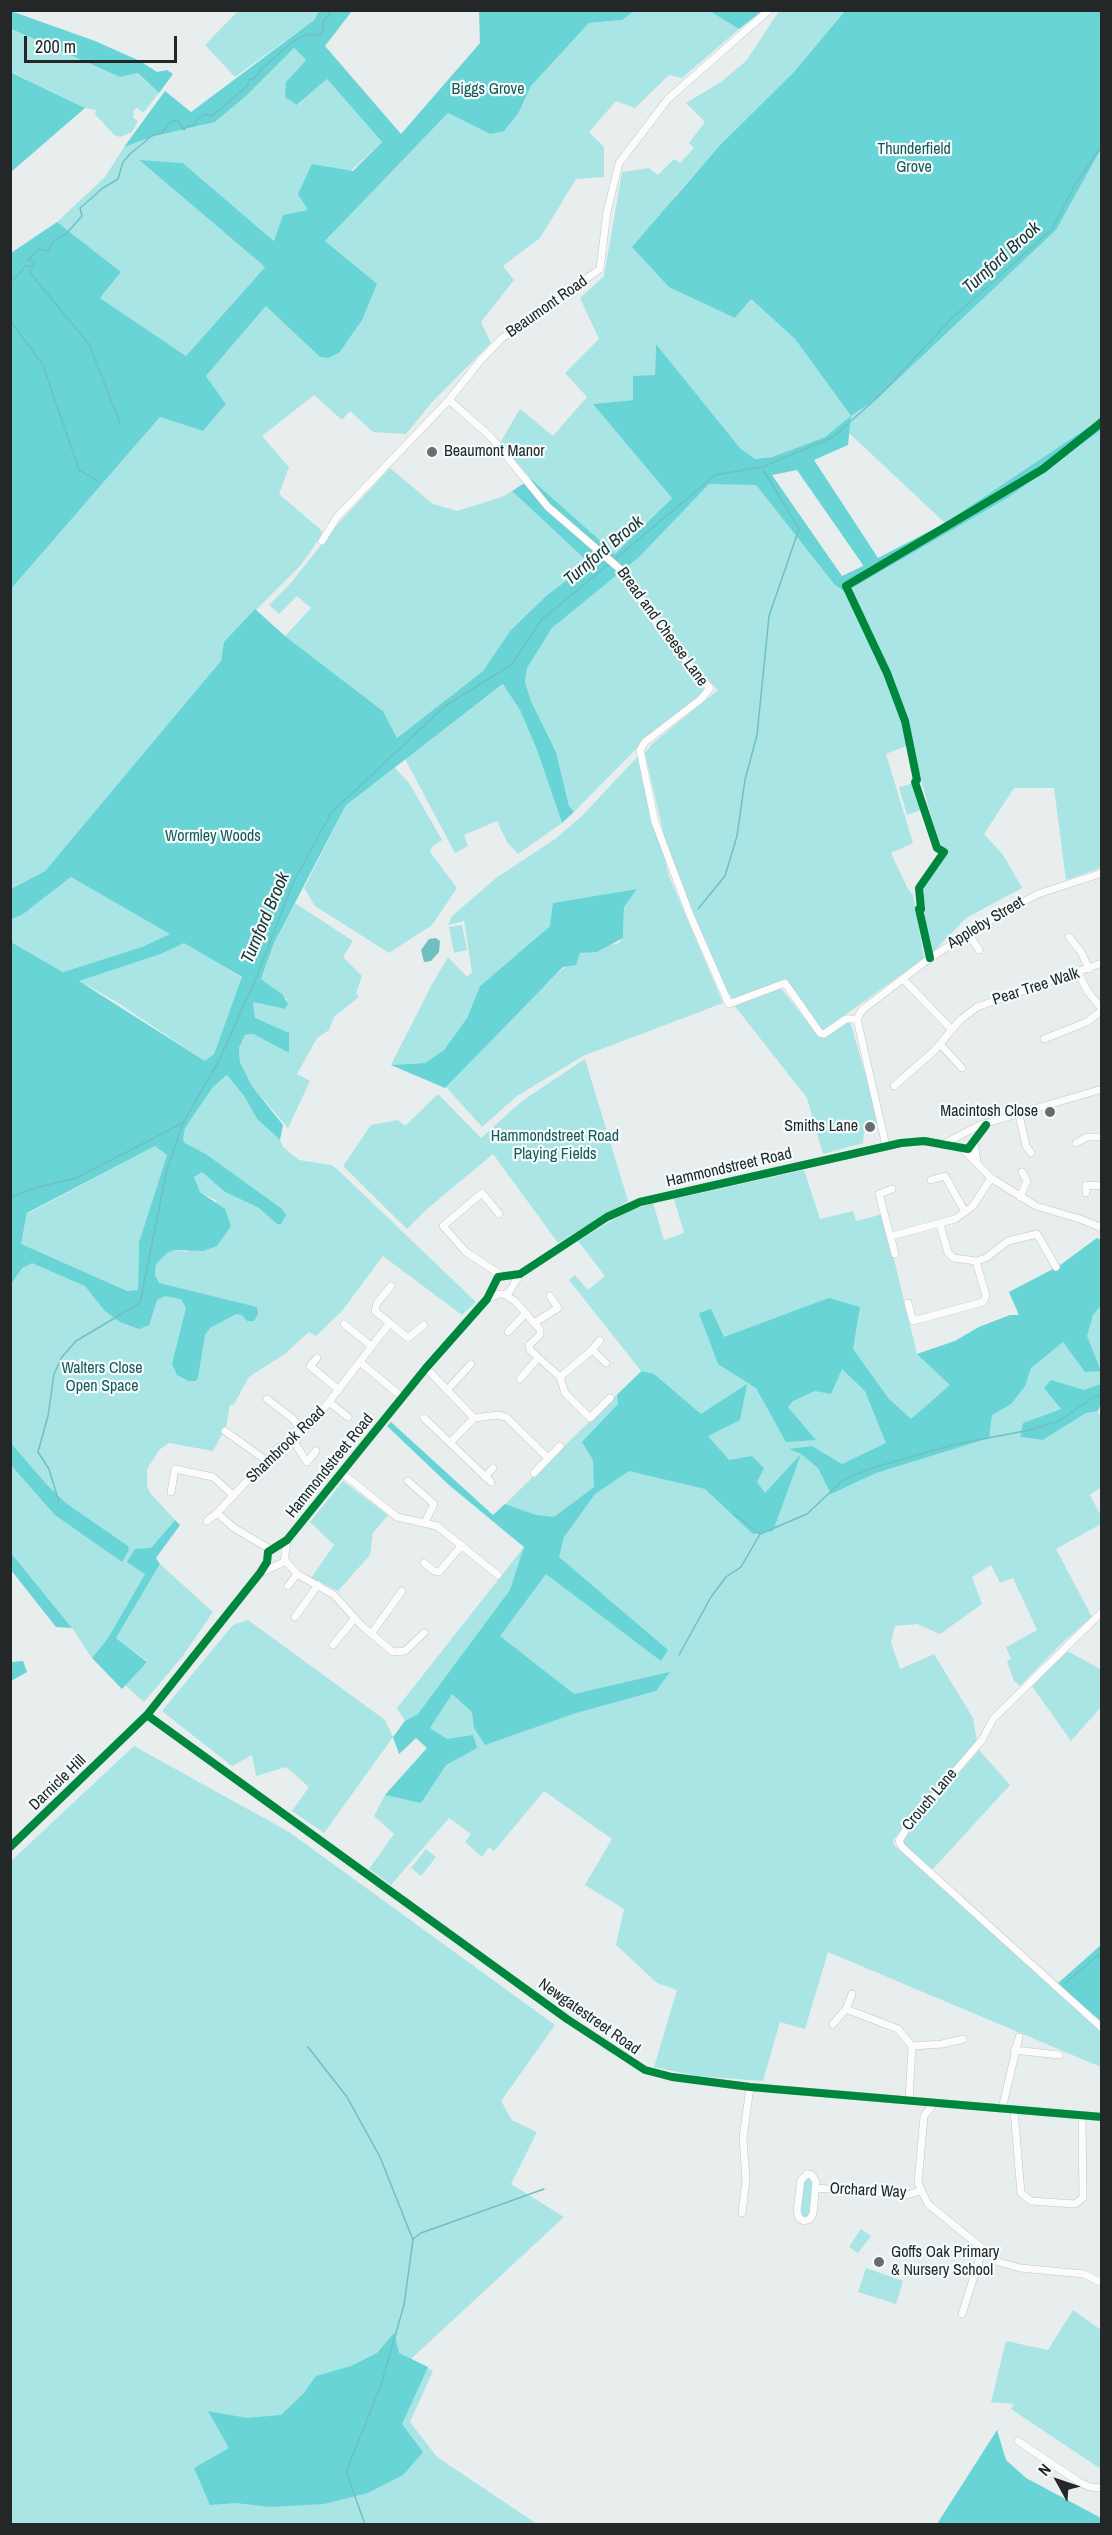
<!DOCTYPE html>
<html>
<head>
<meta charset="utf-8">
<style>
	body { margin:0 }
	#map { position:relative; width:1112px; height:2535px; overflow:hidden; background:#e8eded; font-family:"Archivo Narrow",sans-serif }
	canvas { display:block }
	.frame { position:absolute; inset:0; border:12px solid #232727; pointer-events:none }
	.north { position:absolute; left:1028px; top:2451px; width:60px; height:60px; -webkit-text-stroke:4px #f3fcfc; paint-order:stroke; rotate:310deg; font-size:16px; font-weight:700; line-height:24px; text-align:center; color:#232727 }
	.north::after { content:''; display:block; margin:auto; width:21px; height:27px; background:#232727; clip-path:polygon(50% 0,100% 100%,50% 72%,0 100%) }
	.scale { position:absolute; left:24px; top:36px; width:153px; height:27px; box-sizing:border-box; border:3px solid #232727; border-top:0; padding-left:8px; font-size:18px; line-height:21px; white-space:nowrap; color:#232727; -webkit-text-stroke:4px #f3fcfc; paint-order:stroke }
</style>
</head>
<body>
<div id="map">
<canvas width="1112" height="2535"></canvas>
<div class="frame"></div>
<div class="north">N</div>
<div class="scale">200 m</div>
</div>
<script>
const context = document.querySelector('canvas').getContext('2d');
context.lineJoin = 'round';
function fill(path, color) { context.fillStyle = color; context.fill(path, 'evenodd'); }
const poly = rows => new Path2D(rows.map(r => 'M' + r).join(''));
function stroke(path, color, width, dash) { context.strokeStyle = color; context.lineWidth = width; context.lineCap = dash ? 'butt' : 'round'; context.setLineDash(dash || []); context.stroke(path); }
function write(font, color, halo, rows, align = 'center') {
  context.font = font + ' "Archivo Narrow",sans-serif'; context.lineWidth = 4.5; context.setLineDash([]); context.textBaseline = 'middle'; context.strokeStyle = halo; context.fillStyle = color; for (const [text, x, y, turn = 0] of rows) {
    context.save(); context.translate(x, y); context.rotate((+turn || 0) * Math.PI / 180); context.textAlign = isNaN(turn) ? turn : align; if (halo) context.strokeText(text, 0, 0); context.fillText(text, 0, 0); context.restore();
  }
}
const green = poly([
	[710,10,739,29,682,78,669,75,635,108,616,101,589,132,604,147,604,177,576,179,540,238,503,266,514,280,481,322,491,343,432,402,406,434,373,432,350,411,342,420,314,395,262,436,289,467,279,494,321,530,322,535,300,566,224,642,222,661,45,871,11,889,11,589,160,417,203,431,226,404,206,376,267,305,320,357,325,241,448,113,490,134,519,112,531,86,589,23,622,20,634,11],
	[238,11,319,11,314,20,235,77,205,45],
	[779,11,845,11,793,73,720,145,675,196,735,318,751,299,795,339,851,416,879,397,1056,230,1101,149,1101,416,1093,424,945,523,849,433,851,417,825,437,772,457,755,459,740,448,656,344,655,376,633,400,594,404,672,497,615,555,531,479,500,443,520,409,553,436,587,397,565,373,599,339,580,298,604,276,622,172,649,168,658,175,674,159,680,163,694,148,689,143,705,122,686,103,721,82,746,61],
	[10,29,120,77,138,73,159,93,143,113,137,108,134,110,133,118,138,121,132,132,120,137,114,135,95,114,96,110,85,108,11,72],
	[294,48,306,60,286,82,298,105,327,79,382,142,274,241,183,163,140,161,265,267,186,356,100,298,121,272,57,222,105,177,124,147,155,136,215,122,246,96],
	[1101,430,1101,868,1066,880,1054,788,1014,788,984,834,1004,856,1022,888,966,918,933,952,930,950,921,889,943,859,911,744,886,754,913,843,891,853,908,889,913,895,924,958,823,1031,785,980,733,999,726,991,669,857,645,753,652,744,718,690,670,639,625,568,709,483,756,485,834,584,952,529,1009,497],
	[390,468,433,504,457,511,502,497,512,491,589,563,546,596,510,631,483,671,397,738,383,711,285,636,311,608,297,596,279,614,269,605,290,584,337,525],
	[620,572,673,651,673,656,677,656,692,673,705,691,635,750,574,812,569,806,556,752,531,701,525,682,527,668,552,628],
	[504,684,520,710,537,750,562,823,518,854,507,842,497,821,464,835,468,846,455,853,405,759],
	[638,756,669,876,723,1003,583,1056,517,1096,482,1127,446,1087,508,1021,580,952,619,943,623,938,624,907,636,889,592,898,550,926,480,986,467,1018,444,1050,425,1063,391,1065,432,984,448,957,467,977,472,972,464,921,448,925,452,916,496,878,555,839,582,816],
	[394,767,409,783,442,840,432,847,430,852,457,888,432,925,389,953,315,906,304,888,346,805],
	[914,783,922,810,907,815,899,787],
	[71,877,123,905,171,934,142,947,63,972,11,942,10,919,22,915],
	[295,903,353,941,343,957,362,976,356,993,359,997,334,1017,329,1030,317,1038,297,1074,310,1081,288,1128,252,1086,240,1062,239,1048,245,1035,253,1034,289,1053,255,1018,253,1002,285,1009,287,999,261,979,274,943],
	[462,925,467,950,454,953,449,927],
	[184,942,242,978,214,1054,205,1061,115,1001,79,981,161,954],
	[781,988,820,1038,850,1021,879,1122,864,1133,863,1143,823,1154,807,1098,734,1005],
	[585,1059,628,1201,558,1243,493,1154,427,1209,407,1229,343,1166,371,1125,398,1120,405,1126,438,1094,481,1138,522,1101],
	[227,1075,244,1096,257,1119,280,1140,283,1147,299,1160,331,1165,337,1169,476,1302,462,1315,383,1256,342,1311,316,1336,309,1332,286,1353,249,1377,234,1404,230,1405,226,1427,213,1451,169,1443,159,1450,147,1469,147,1486,151,1494,175,1520,151,1548,142,1550,145,1574,108,1638,92,1658,72,1628,11,1553,10,1261,21,1244,27,1214,155,1146,167,1155,139,1242,138,1290,168,1287,158,1283,155,1275,156,1264,167,1252,174,1250,187,1252,217,1201,200,1192,196,1184,194,1176,202,1171,225,1192,259,1208,277,1224,257,1191,206,1154,185,1143,183,1139,185,1128,213,1087],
	[804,1170,820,1219,853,1211,856,1221,883,1214,917,1354,955,1341,979,1327,1010,1315,1019,1315,1009,1292,1059,1266,1097,1238,1101,1240,1101,1384,1085,1391,1045,1388,1061,1409,1023,1423,1020,1437,1043,1440,1086,1413,1098,1411,1101,1421,1101,1487,1090,1495,1101,1516,1101,1524,1056,1549,1092,1617,1062,1643,1020,1686,1014,1681,1007,1661,1011,1659,1006,1647,1037,1630,1013,1578,1000,1583,991,1565,972,1577,982,1604,940,1634,917,1624,895,1626,891,1642,900,1669,934,1654,973,1718,977,1741,893,1840,894,1845,1101,2032,1101,2067,828,1952,805,2029,780,2022,763,2081,697,2076,654,2067,677,1990,657,1983,616,1945,624,1909,585,1885,612,1839,544,1791,494,1851,489,1847,482,1857,465,1842,471,1834,449,1818,391,1885,369,1869,394,1834,374,1816,385,1795,427,1748,416,1738,399,1754,395,1735,405,1721,397,1708,524,1547,490,1519,641,1371,569,1280,575,1275,588,1290,605,1276,578,1241,626,1212,653,1203,664,1240,684,1233,674,1199],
	[343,1481,388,1515,373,1533,370,1555,338,1591,311,1578,334,1545,310,1522],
	[160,1564,213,1612,182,1657,144,1702,125,1685,147,1661,116,1638],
	[248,1620,385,1720,393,1737,324,1833,292,1811,309,1787,286,1767,256,1776,252,1755,232,1766,162,1711,233,1625],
	[1067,1651,1102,1670,1101,1707,1071,1741,1032,1686],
	[134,1746,289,1832,555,2025,501,2101,512,2120,537,2132,511,2184,564,2217,411,2359,433,2371,410,2422,437,2457,537,2524,11,2524,11,1861],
	[979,1750,1010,1785,932,1870,904,1845,903,1838],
	[426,1849,436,1857,421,1876,411,1868],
	[808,2177,813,2180,810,2216,804,2218,800,2214,803,2181],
	[861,2229,871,2236,858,2253,849,2247],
	[866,2268,903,2281,896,2304,858,2292],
	[1073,2310,1101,2330,1101,2469,1011,2409,1014,2404,991,2402,1006,2341,1048,2350]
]);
const forest = poly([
	[11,11,95,41,140,61,157,72,167,70,173,74,159,93,138,73,120,77,11,29],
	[319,11,352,11,325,46,401,134,480,43,479,11,634,11,622,20,589,23,531,86,519,112,504,131,490,134,448,113,325,241,377,284,362,320,339,353,328,358,320,357,266,306,206,376,226,404,203,431,160,417,11,589,11,253,57,222,121,272,100,298,186,356,265,267,139,160,183,163,274,241,283,215,308,210,298,194,312,164,353,171,382,142,327,79,297,105,285,97,286,82,306,60,294,48,246,96,215,122,155,136,124,147,165,91,191,112,314,20],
	[710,11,762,11,739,29],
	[845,11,1101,11,1101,149,1056,230,879,397,851,416,848,445,814,460,878,558,945,523,1093,424,1101,416,1101,430,1009,497,845,592,834,584,756,485,709,484,639,557,552,628,527,668,525,682,531,701,556,752,569,806,574,812,562,823,537,750,520,710,503,684,346,805,274,943,261,979,283,995,288,1004,285,1009,253,1002,255,1018,289,1033,289,1053,253,1034,245,1035,239,1048,240,1062,252,1086,283,1125,280,1140,257,1119,244,1096,227,1075,213,1087,185,1128,183,1139,185,1143,206,1154,282,1209,286,1215,281,1224,277,1224,259,1208,225,1192,202,1172,194,1177,200,1192,225,1209,231,1226,217,1246,203,1251,174,1250,167,1253,156,1264,155,1275,159,1283,257,1307,258,1314,254,1321,247,1321,242,1315,236,1314,210,1328,205,1335,198,1377,196,1381,189,1381,177,1375,172,1364,186,1308,181,1299,165,1296,157,1300,149,1325,139,1329,120,1322,105,1311,85,1286,32,1263,22,1268,11,1284,11,942,63,972,142,947,170,934,71,877,22,915,11,919,11,889,45,871,221,661,224,642,255,609,285,636,383,711,397,738,483,671,510,631,546,596,589,563,512,491,531,479,615,554,672,498,593,404,633,400,633,376,655,375,656,344,740,448,755,459,772,457,825,437,851,416,795,339,751,299,735,318,669,287,632,247,720,145,793,73],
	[797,470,863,565,863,566,842,576,772,475],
	[184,943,242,977,214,1054,205,1061,79,981,161,954],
	[155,1146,167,1155,139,1242,138,1290,127,1291,21,1244,27,1213],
	[10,72,85,108,11,172,10,172],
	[637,889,624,907,623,938,597,952,580,953,576,965,563,967,445,1088,391,1065,425,1063,444,1050,467,1018,480,986,550,926,553,903],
	[1097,1238,1101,1240,1101,1305,1093,1315,1087,1336,1101,1371,1085,1372,1063,1342,1031,1368,1025,1386,1011,1404,992,1415,989,1438,876,1473,831,1494,818,1468,801,1454,773,1531,753,1534,705,1489,629,1471,595,1494,564,1537,559,1557,668,1650,661,1661,546,1574,500,1636,574,1694,670,1672,656,1691,576,1713,485,1745,474,1728,472,1712,452,1694,430,1728,447,1739,473,1735,477,1748,446,1765,421,1803,385,1795,427,1748,416,1738,399,1754,393,1737,405,1721,418,1714,510,1590,524,1547,449,1485,387,1426,391,1422,493,1515,505,1504,536,1515,554,1517,594,1487,593,1460,582,1442,618,1404,617,1395,642,1371,654,1374,701,1414,747,1384,740,1420,708,1436,729,1460,752,1456,764,1468,757,1482,765,1493,801,1454,789,1449,812,1446,842,1464,886,1443,865,1391,842,1369,831,1394,815,1391,793,1401,788,1407,816,1440,786,1442,756,1388,718,1364,699,1313,711,1309,724,1337,829,1298,860,1307,853,1349,889,1399,911,1419,950,1385,917,1354,955,1341,979,1327,1010,1315,1019,1315,1009,1292,1059,1266],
	[1051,1380,1084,1390,1101,1384,1101,1403,1098,1411,1086,1413,1043,1440,1020,1437,1023,1423,1061,1409,1044,1388],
	[10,1442,47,1485,67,1504,128,1546,129,1550,122,1562,55,1515,11,1465],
	[175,1520,180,1525,156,1558,160,1564,116,1638,147,1662,122,1689,92,1658,108,1638,145,1574,127,1562,135,1549,151,1548],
	[11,1553,72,1628,56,1627,11,1570],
	[23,1661,27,1672,11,1681,11,1662],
	[1101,1945,1101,2021,1057,1984],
	[394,2333,399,2353,428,2367,402,2424,423,2452,403,2475,368,2493,324,2504,269,2507,236,2503,210,2505,194,2468,229,2448,208,2411,247,2418,281,2415,303,2394,316,2376,351,2366,377,2353],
	[997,2430,1006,2460,1026,2478,1101,2518,1101,2524,937,2524]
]);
const water = poly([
	[436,938,440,941,439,952,431,961,424,962,421,950,429,939]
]);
const stream = poly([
	[30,268,31,274,89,344,120,423],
	[10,283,26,266,32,266,35,262,28,260,38,249,49,251,52,242,66,234,82,216,80,208,103,188,118,179,123,162,130,154,153,135,162,133,169,123,177,120,184,130,187,126,194,125,196,120,205,114,212,116,247,86,249,80,255,78,261,69,295,40,308,34,318,36,324,29,323,22,332,10],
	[10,320,43,365,79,470,98,481],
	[613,561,715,475,762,467,833,437,879,396,952,318,1052,229,1076,183,1102,146],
	[698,909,725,876,737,836,745,780,757,735,769,616,799,529,762,468],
	[217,1065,257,976,293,883,331,813,445,706,511,665,542,619,609,564],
	[10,1197,38,1187,76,1178,183,1123,216,1066],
	[59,1502,49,1469,38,1452,48,1416,54,1374,62,1357,76,1341,140,1303,167,1169,183,1123],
	[760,1534,807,1514,843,1480,872,1468,956,1444,1030,1430,1059,1421,1095,1396,1102,1395],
	[679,1655,711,1597,726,1577,741,1567,760,1534,734,1514],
	[1065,1983,1102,1952],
	[308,2047,347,2097,380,2157,413,2240,404,2305,381,2385,346,2472,365,2524],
	[413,2239,421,2233,544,2189]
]);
const minor = poly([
	[449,400,490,436,548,507,621,570,667,639,710,688,701,699,645,742,640,750,655,822,690,915,729,1004,785,983,820,1033,824,1034,846,1019,857,1019],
	[322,541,337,517,449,400,480,361,501,339,600,269,607,212,619,163,668,99,769,10],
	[968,933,979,950],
	[1069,937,1081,952,1089,969],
	[1078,973,1088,992,1102,1009],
	[903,979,951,1029],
	[857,1019,862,1010,930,958,1002,913,1038,894,1102,873],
	[857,1019,886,1146],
	[1044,1039,1087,1022,1102,1010],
	[940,1044,962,1068],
	[894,1086,934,1051,960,1020,977,1007,1102,963],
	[1019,1115,1026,1146,1031,1153],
	[945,1143,980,1125,1102,1089],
	[974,1143,977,1162],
	[1076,1143,1087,1137,1102,1137],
	[963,1149,991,1178,1036,1206,1080,1219,1102,1228],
	[931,1180,945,1176,965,1212],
	[892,1189,879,1194,895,1254],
	[1086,1193,1086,1185,1102,1186],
	[1020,1197,1027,1181,1022,1172],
	[499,1214,482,1193,443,1226,466,1252,501,1275],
	[940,1224,948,1253,954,1258,976,1261,986,1258,1008,1241,1037,1234,1056,1267],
	[892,1236,955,1219,973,1206,991,1178],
	[391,1286,377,1303,375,1311,408,1338,424,1325],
	[505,1295,515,1301,540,1330,540,1335,529,1345,530,1350,560,1377,565,1393,590,1418,610,1398],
	[487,1299,499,1294,508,1294,520,1274],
	[908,1303,913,1321,983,1302,986,1296,976,1261],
	[534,1323,558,1308,550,1296],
	[344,1324,371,1346],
	[508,1332,525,1314],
	[592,1350,600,1340],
	[317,1358,310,1366,339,1390],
	[361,1363,402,1397],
	[426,1368,474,1418,498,1415,506,1417,548,1458],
	[560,1377,592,1350,606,1363],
	[520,1379,538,1358],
	[448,1389,471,1364],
	[267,1399,293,1419,302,1432],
	[329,1402,348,1417],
	[424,1418,491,1482],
	[225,1431,267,1461],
	[292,1439,307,1462,316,1451],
	[450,1443,474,1418],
	[342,1473,397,1517,437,1526,498,1575],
	[534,1473,560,1446],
	[485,1477,493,1468],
	[408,1481,434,1504,425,1522],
	[171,1492,175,1469,213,1477,234,1496],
	[217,1513,278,1448,311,1425,389,1324],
	[207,1521,217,1513,234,1528,270,1549],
	[285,1560,297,1574,334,1595,362,1626,393,1652,405,1651,424,1633],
	[424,1563,434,1571,439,1572,462,1545],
	[262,1572,284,1562,287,1540],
	[288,1586,297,1574],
	[1102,1612,993,1719,982,1740,908,1826,899,1841,902,1847,1102,2028],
	[295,1617,318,1585],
	[371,1634,402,1591],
	[333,1645,355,1618],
	[147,1715,567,2019,645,2070,672,2077,750,2087,1102,2117],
	[10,1847,147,1715,260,1573,267,1562,268,1552,287,1540,426,1368,487,1299,498,1277,520,1274,607,1217,640,1202,901,1143,924,1141,968,1149,986,1125],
	[852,1994,846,2009,898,2029,912,2046,942,2044,963,2039],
	[833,2024,846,2009],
	[1014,2050,1059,2055],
	[909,2100,912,2046],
	[934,2103,924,2116,918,2183,928,2204,999,2262,1020,2268,1084,2274,1102,2283],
	[1002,2109,1019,2037],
	[1014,2110,1021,2193,1031,2201,1075,2204,1083,2198,1082,2116],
	[807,2174,812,2175,816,2182,813,2214,810,2219,804,2221,799,2218,797,2211,801,2180,807,2174],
	[815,2188,907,2195,920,2191],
	[742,2213,746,2179,743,2138,750,2087],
	[962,2314,982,2251],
	[1018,2441,1079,2482,1090,2487,1102,2488]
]);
const cycleway = poly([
	[930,958,919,909,921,909,919,888,944,852,937,848,915,782,917,780,905,721,887,673,846,586,1043,469,1102,422],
	[147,1715,567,2019,645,2070,672,2077,750,2087,1102,2117],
	[10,1847,147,1715,260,1573,267,1562,268,1552,287,1540,426,1368,487,1299,498,1277,520,1274,607,1217,640,1202,901,1143,924,1141,968,1149,986,1125]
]);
const markers = [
	[432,452,6,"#686c6c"],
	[1050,1112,6,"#686c6c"],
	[870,1127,6,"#686c6c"],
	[879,2262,6,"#686c6c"]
];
const parkNames = [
	["Biggs Grove",488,90],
	["Thunderfield",914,150],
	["Grove",914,168],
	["Wormley Woods",213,837],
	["Hammondstreet Road",555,1137],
	["Playing Fields",555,1155],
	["Walters Close",102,1369],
	["Open Space",102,1387]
];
const streetNames = [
	["Beaumont Road",547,307,-35],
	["Bread and Cheese Lane",662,627,54],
	["Appleby Street",986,923,-31],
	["Pear Tree Walk",1036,987,-18],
	["Hammondstreet Road",729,1168,-13],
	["Shambrook Road",286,1445,-44],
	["Hammondstreet Road",330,1466,-51],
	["Darnicle Hill",58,1783,-44],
	["Crouch Lane",930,1800,-50],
	["Newgatestreet Road",589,2017,35],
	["Orchard Way",868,2191,3]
];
const poiNames = [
	["Beaumont Manor",444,452],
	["Macintosh Close",1038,1112,"right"],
	["Smiths Lane",858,1127,"right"],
	["Goffs Oak Primary",891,2253],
	["& Nursery School",891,2271]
];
const waterNames = [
	["Turnford Brook",1002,258,-42],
	["Turnford Brook",604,551,-40],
	["Turnford Brook",266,918,-67]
];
fill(green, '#aae5e5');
fill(forest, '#68d4d5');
fill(water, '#70c0c2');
stroke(stream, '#70c0c2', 1.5);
stroke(minor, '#c3c6c6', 8);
stroke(minor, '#fcfcfc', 7);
stroke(cycleway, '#00873e', 8);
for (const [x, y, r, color] of markers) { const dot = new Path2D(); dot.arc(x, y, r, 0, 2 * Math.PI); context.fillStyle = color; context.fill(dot); stroke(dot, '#f3fcfc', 2); }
write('16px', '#195859', '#f3fcfc', parkNames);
write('16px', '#232727', '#f3fcfc', streetNames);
write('16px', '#232727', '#f3fcfc', poiNames, 'left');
write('italic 18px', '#1a3333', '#f3fcfc', waterNames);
</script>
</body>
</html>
